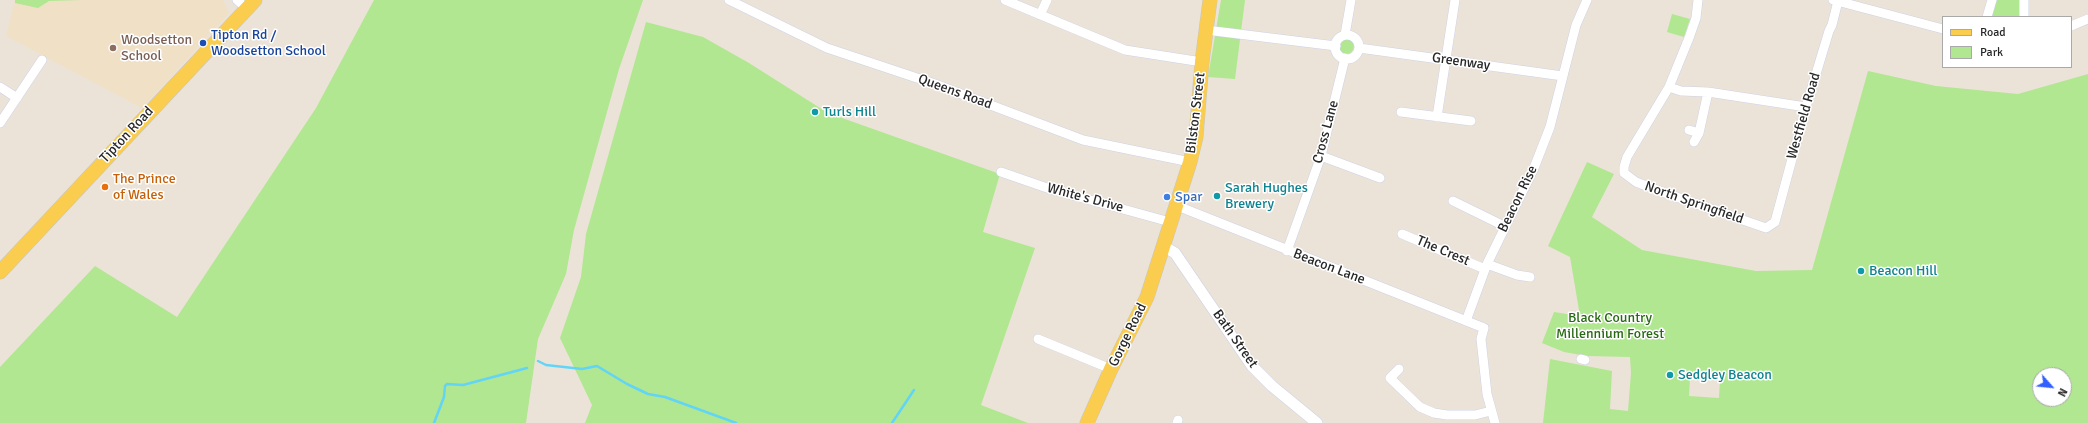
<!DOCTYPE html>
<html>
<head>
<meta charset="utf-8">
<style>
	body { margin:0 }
	#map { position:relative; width:2088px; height:423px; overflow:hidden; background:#ece3d8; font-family:Signika,sans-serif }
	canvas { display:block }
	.legend { position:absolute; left:1942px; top:16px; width:130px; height:52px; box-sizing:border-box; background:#fff; border:1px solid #a9a9a9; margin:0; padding:5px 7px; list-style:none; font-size:12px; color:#282828 }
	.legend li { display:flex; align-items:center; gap:8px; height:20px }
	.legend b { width:20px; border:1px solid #a9a9a9 }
	.north { position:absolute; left:2032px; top:367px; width:40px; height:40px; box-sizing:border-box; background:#fff; border:1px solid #a9a9a9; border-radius:50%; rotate:117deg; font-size:11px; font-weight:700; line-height:16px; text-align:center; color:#282828 }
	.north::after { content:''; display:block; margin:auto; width:14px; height:18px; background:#325fff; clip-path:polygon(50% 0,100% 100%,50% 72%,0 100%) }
</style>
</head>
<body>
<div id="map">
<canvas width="2088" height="423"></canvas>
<ul class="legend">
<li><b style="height:5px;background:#facd4f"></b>Road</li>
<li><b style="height:11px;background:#b0e790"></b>Park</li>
</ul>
<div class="north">N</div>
</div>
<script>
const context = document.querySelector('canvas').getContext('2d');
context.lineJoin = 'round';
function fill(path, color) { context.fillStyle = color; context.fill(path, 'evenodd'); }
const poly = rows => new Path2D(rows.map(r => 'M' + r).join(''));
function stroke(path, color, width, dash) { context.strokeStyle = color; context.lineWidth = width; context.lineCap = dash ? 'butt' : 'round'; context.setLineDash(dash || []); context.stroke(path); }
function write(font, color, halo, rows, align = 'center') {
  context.font = font + ' Signika,sans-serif'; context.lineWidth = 3; context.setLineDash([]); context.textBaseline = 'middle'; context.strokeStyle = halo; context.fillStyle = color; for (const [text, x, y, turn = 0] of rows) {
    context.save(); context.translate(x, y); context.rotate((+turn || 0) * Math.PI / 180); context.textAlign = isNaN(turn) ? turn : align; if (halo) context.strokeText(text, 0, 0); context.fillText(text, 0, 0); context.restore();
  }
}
const education = poly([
	[15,0,223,0,229,13,142,108,6,36]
]);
const green = poly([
	[15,0,81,0,49,1,38,8,15,3],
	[374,0,643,0,619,69,574,230,566,274,538,339,526,423,0,423,0,367,95,266,177,317,316,108],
	[1221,0,1245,0,1235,79,1208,77],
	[1996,0,2020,0,2020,17,1991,17],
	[1672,14,1690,19,1684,37,1667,32],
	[646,22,703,37,749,63,828,113,1000,174,983,232,1035,248,981,405,1028,423,585,423,592,405,560,338,581,277,586,234],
	'1338 46a8 8 0 1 1 16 0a8 8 0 1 1-16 0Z',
	[1868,71,1936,86,2018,94,2088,74,2088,423,1543,423,1550,359,1612,371,1610,409,1628,411,1631,373,1630,357,1587,356,1564,352,1542,343,1554,312,1580,316,1570,257,1548,246,1587,162,1614,174,1592,217,1642,250,1756,271,1812,270],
	[2040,375,2064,375,2064,399,2040,399],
	[1690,378,1720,379,1719,398,1689,396]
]);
const stream = poly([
	[538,361,546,365,582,369,597,366,627,384,648,394,665,397,736,423],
	[434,423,444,397,445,386,447,384,463,385,527,368],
	[892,423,914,390]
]);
const minor = poly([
	[237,0,246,8],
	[729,0,827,48,935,84,1083,140,1190,162],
	[1005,0,1125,50,1202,62],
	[1698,0,1696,18,1689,38,1669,87,1627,157,1624,167,1624,173,1636,182,1662,192,1766,228,1775,222,1806,107,1829,31,1832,25,1838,1],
	[1833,0,1943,29],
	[2024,0,2024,17],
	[1040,15,1047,0],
	[1987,17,1992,0],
	[2071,26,2088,19],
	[1206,30,1336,46],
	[1345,35,1351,0],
	'1335 47a12 12 0 1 1 24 0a12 12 0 1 1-24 0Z',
	[1359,48,1563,76],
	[0,87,17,98],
	[1669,87,1681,91,1708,92,1806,107],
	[1401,112,1471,121],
	[1437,117,1455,0],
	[0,123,42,60],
	[1689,130,1699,133],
	[1694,142,1699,133,1708,92],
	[1321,156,1380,178],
	[1001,172,1050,189,1170,222],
	[1453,201,1504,226],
	[1175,205,1484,328,1481,339,1487,394,1495,423],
	[1402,234,1485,269],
	[1287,251,1321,156,1345,58],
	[1487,264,1517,275,1530,277],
	[1466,321,1487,264,1534,168,1550,127,1576,25,1587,0],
	[1038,339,1111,369],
	[1581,359,1585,360],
	[1399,369,1390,378,1420,407,1434,413,1447,415,1475,415,1491,411],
	[1177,423,1178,420]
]);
const tertiary = poly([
	[1163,246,1175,253,1252,366,1272,386,1317,423]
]);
const primary = poly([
	[0,272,255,0],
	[1087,423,1111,369,1147,297,1190,162,1196,137,1202,62,1210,0]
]);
const markers = [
	[203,43,4,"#1a4fb4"],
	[113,48,4,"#8d6e63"],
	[815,112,4,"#0f9aa8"],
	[105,187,4,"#e8710a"],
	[1217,196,4,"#0f9aa8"],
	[1167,197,4,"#3f7fe0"],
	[1861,271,4,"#0f9aa8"],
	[1670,375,4,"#0f9aa8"]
];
const transitNames = [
	["Tipton Rd /",211,35],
	["Woodsetton School",211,51]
];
const educationNames = [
	["Woodsetton",121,40],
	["School",121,56]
];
const streetNames = [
	["Greenway",1461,62,8],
	["Queens Road",955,92,20],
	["Bilston Street",1196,113,-83],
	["Westfield Road",1804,116,-74],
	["Cross Lane",1326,132,-75],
	["Tipton Road",127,135,-47],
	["White's Drive",1085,198,15],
	["Beacon Rise",1518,199,-64],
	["North Springfield",1694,203,19],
	["The Crest",1443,251,23],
	["Beacon Lane",1329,267,21],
	["Gorge Road",1128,335,-64],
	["Bath Street",1235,339,55]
];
const cultureNames = [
	["Turls Hill",823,112],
	["Sarah Hughes",1225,188],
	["Brewery",1225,204],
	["Beacon Hill",1869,271],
	["Sedgley Beacon",1678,375]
];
const foodNames = [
	["The Prince",113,179],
	["of Wales",113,195]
];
const shopNames = [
	["Spar",1175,197]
];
const parkNames = [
	["Black Country",1610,318],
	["Millennium Forest",1610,334]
];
fill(education, '#efe0c6');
fill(green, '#b0e790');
stroke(stream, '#62d4f7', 2.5);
stroke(minor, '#cdd2e3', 10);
stroke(tertiary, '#cdd2e3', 12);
stroke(primary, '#c7c7c7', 15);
stroke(minor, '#fff', 9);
stroke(tertiary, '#fff', 11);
stroke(primary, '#facd4f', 14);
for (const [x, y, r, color] of markers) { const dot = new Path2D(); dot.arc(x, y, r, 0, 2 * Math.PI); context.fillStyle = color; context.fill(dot); stroke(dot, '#fff', 1.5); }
write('14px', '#164399', '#fff', transitNames, 'left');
write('14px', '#785e54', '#fff', educationNames, 'left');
write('14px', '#282828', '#fff', streetNames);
write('14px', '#0d838f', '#fff', cultureNames, 'left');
write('14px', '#c56008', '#fff', foodNames, 'left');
write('14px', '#366cbe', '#fff', shopNames, 'left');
write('14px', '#286914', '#fff', parkNames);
</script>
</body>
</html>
